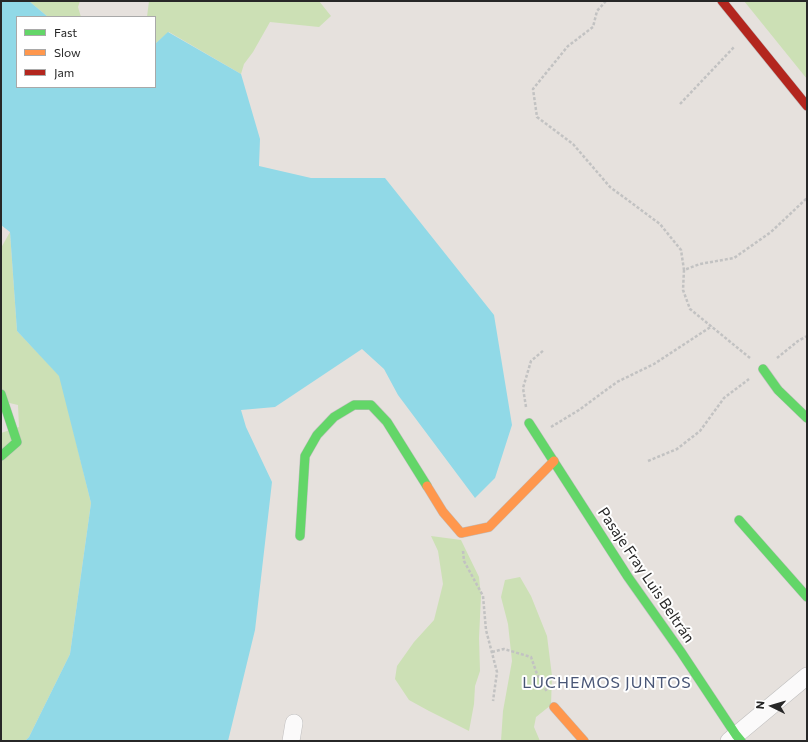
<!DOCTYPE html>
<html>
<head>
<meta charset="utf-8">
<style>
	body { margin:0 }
	#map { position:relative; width:808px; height:742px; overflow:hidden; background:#e6e1dd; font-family:Commissioner,sans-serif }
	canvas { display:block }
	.frame { position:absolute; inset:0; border:2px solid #272727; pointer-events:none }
	.legend { position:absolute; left:16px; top:16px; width:140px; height:72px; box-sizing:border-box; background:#fff; border:1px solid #a9a9a9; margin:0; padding:5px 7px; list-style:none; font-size:12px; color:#272727 }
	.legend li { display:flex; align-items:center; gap:8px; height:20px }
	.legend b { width:20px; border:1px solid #a9a9a9 }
	.north { position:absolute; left:752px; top:686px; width:40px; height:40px; -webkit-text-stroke:3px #fff; paint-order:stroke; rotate:275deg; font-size:11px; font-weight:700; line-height:16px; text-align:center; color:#272727 }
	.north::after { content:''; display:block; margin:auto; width:14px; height:18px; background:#272727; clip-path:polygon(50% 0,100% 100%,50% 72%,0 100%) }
</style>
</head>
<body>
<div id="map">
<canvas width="808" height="742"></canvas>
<div class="frame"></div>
<ul class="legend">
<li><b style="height:5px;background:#63d668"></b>Fast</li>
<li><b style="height:5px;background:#ff974d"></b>Slow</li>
<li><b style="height:5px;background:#b3261e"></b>Jam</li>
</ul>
<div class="north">N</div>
</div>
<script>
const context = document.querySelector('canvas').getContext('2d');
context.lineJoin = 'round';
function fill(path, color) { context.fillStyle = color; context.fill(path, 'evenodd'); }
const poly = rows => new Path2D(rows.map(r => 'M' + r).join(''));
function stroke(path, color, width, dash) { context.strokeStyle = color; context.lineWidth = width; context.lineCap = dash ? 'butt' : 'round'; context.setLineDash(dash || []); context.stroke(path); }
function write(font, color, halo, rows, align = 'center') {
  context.font = font + ' Commissioner,sans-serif'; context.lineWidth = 4; context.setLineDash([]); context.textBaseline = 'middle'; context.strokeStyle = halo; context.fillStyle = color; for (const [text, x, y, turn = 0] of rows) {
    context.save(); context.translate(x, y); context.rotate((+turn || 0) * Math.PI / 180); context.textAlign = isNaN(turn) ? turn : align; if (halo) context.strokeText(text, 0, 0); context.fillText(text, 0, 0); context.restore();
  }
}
const green = poly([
	[29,1,80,1,78,7,81,17,48,17],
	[149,1,319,1,331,16,319,27,270,22,253,52,244,64,241,74,169,32,155,44,155,17,147,17],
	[744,1,807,1,807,79],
	[10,232,17,331,60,376,91,503,70,654,29,737,25,741,1,741,1,433,19,427,18,405,1,401,1,248],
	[431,536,461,540,479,577,481,596,479,638,480,671,475,686,474,704,469,731,429,711,409,700,395,679,397,666,414,642,434,620,443,584,438,551],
	[520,577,531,596,547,636,552,676,551,705,536,717,534,727,540,741,501,741,503,711,512,661,508,624,501,597,505,580]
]);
const water = poly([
	[1,1,29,1,48,17,17,17,17,87,155,87,155,44,168,32,241,74,260,139,259,166,311,178,385,178,494,315,512,425,495,478,475,498,398,395,384,369,362,349,275,407,241,410,246,427,272,482,255,630,228,741,25,741,29,737,70,654,91,503,59,376,17,331,10,232,1,225]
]);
const path = poly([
	[606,1,597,11,593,27,568,46,533,89,537,117,573,144,610,187,660,224,681,250,684,270],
	[680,104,735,46],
	[750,358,690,309,683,290,684,270,700,264,734,258,771,232,807,198],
	[777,358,798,341,807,336],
	[526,407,523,388,531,361,544,350],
	[551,427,579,410,617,382,654,364,712,326],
	[648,461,677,449,700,431,724,398,749,379],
	[463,551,464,561,483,596,486,630,497,672,493,701],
	[492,652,504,649,531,657,537,674,547,692]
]);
const street = poly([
	[291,741,294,723],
	[729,741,807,676]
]);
const fast = poly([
	[763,369,778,390,807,418],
	[1,394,17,442,1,456],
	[529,423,628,577,681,652,736,735,741,741],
	[739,520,807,597],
	[300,536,305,456,317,435,334,417,354,405,371,405,387,422,427,486]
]);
const slow = poly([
	[427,486,443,512,461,533,489,527,554,461],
	[554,707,584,741]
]);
const jam = poly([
	[722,1,807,106]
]);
const streetNames = [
	["Pasaje Fray Luis Beltrán",646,575,56]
];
const neighbourhoodNames = [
	["LUCHEMOS JUNTOS",607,683]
];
fill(green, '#cce0b5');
fill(water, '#91d9e7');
stroke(street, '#bfbebe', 18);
stroke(fast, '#bfbebe', 10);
stroke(slow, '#bfbebe', 10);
stroke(jam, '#bfbebe', 10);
stroke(path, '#c2c2c2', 2.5, [3, 2]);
stroke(street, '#fbfafa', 17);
stroke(fast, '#63d668', 9);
stroke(slow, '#ff974d', 9);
stroke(jam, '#b3261e', 9);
write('15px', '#272727', '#fff', streetNames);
context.letterSpacing = '1px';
write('16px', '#495676', '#fff', neighbourhoodNames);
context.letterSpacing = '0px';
</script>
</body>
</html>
